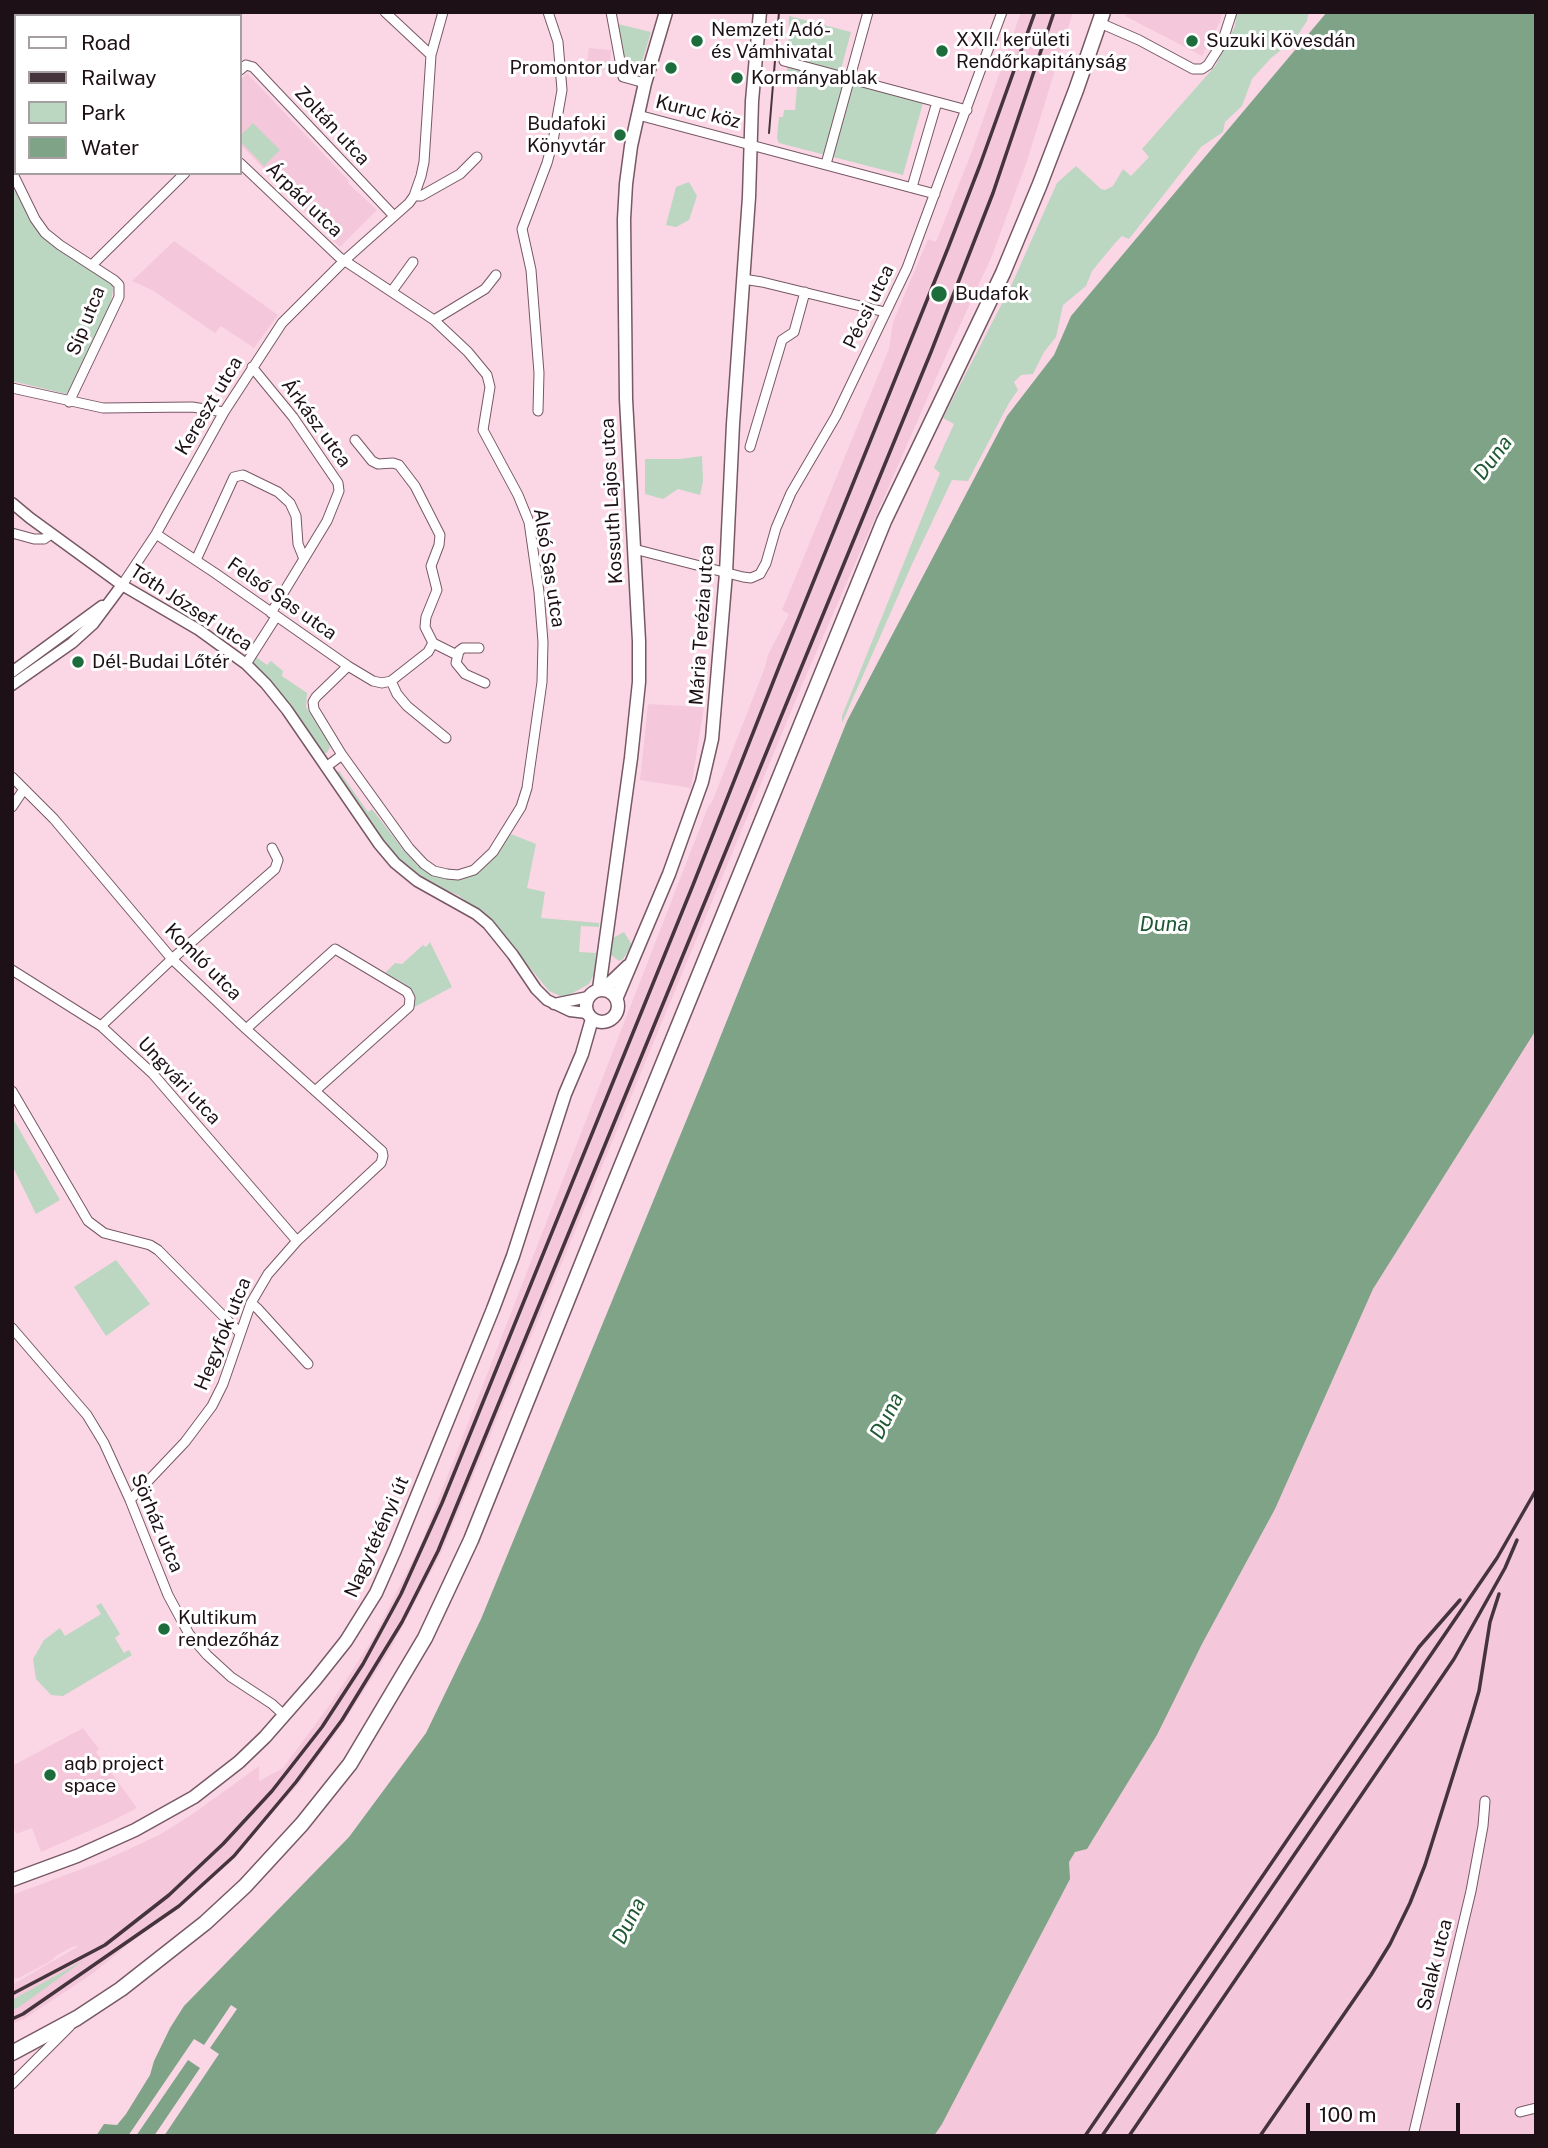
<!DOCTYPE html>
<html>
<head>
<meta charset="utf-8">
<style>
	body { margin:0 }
	#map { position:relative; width:1548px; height:2148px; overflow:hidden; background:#fbd7e6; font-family:"Public Sans",sans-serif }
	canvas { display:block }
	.frame { position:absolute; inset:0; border:14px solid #1d1016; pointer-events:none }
	.legend { position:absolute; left:14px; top:14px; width:228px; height:161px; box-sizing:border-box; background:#fff; border:2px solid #a59fa2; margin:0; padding:9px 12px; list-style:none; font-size:21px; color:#1d1016 }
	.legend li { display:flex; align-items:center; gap:14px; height:35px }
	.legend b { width:35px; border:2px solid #a59fa2 }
	.scale { position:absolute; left:1306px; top:2103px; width:154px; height:32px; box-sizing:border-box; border:4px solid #1d1016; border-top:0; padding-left:9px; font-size:21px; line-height:24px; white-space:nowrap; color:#1d1016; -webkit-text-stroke:5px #fff; paint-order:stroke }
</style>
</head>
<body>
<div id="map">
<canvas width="1548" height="2148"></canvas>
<div class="frame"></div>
<ul class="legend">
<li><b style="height:9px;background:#fff"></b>Road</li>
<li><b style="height:9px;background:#45343b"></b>Railway</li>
<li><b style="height:19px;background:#bbd6c1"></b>Park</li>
<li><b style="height:19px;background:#7ea387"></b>Water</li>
</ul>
<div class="scale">100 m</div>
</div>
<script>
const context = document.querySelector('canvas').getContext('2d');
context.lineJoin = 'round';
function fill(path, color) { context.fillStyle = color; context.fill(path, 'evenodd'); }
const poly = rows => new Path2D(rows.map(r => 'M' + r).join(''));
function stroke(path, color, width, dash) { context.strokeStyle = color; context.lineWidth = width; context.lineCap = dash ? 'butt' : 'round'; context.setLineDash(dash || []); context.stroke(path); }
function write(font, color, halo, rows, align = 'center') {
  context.font = font + ' "Public Sans",sans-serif'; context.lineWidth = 6; context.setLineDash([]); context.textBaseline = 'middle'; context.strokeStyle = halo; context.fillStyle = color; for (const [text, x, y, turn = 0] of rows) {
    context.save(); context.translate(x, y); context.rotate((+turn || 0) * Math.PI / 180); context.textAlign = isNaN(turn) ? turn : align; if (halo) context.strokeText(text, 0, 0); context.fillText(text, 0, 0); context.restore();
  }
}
const built = poly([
	[1021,12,1073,12,1027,161,992,256,945,358,805,678,442,1551,390,1650,344,1722,298,1785,242,1846,178,1904,92,1974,24,2019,12,2024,12,2010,77,1965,12,2000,12,1985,79,1946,72,1947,56,1956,51,1961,19,1978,12,1978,12,1895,103,1861,161,1834,194,1813,259,1766,259,1781,283,1768,329,1706,374,1637,421,1544,708,807,712,802,764,670,768,655,789,614,782,610,889,349,893,322,928,239,936,242,972,151],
	[1127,12,1222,12,1220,22,1202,56,1125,16],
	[589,48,611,50,610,71,586,67],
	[247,73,349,181,348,183,377,210,340,247,330,238,332,236,320,224,318,225,240,144,240,81],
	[174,241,278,315,254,348,221,326,215,333,152,290,132,281],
	[648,704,704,707,691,788,640,780],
	[1536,1030,1536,2136,934,2136,1070,1879,1068,1862,1075,1852,1087,1849,1157,1735,1202,1644,1275,1509,1373,1289],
	[83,1728,99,1749,96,1752,137,1808,116,1819,41,1852,32,1828,16,1834,12,1824,12,1766]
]);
const green = poly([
	[1237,12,1309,12,1307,21,1295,39,1271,58,1252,79,1242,106,1225,122,1223,132,1201,147,1129,239,1122,236,1116,242,1092,271,1086,286,1063,305,1056,337,1044,352,1033,374,1021,375,1014,382,1018,390,1009,403,968,481,952,480,913,562,842,723,842,716,940,473,934,468,954,424,943,418,1011,286,1057,183,1076,166,1101,189,1105,190,1113,186,1123,169,1131,176,1149,157,1142,149,1216,65,1235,26],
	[789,16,851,32,838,80,923,103,903,175,779,143,777,138,779,117,783,117,784,110,795,110,798,76,787,75],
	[618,24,651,32,639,71,625,68],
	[253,123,280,150,264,166,240,141,240,136],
	[689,182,697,196,689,220,676,227,666,225,676,187],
	[12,184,28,214,112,282,113,289,110,308,70,389,66,394,12,381],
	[702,456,703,481,700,495,678,489,663,499,645,494,645,459,680,459],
	[256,657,267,665,271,661,283,671,282,676,307,693,306,707,331,745,327,753,324,753,318,745,271,681,251,663],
	[339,771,368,812,372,809,405,852,418,866,444,878,467,877,492,860,511,834,536,844,527,888,545,892,541,918,599,923,599,927,581,926,579,952,596,953,594,974,589,984,569,995,560,996,549,991,491,920,458,895,426,882,402,866,335,773],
	[624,932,632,945,623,959,619,961,611,955,613,938],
	[430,942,452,987,409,1010,415,1000,413,993,403,983,385,973,395,963,402,964,423,945,426,947],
	[12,1117,60,1200,36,1214,12,1165],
	[116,1260,150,1304,106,1336,74,1287],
	[101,1603,120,1634,115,1638,124,1653,129,1650,132,1655,63,1696,51,1695,36,1679,33,1659,44,1640,60,1628,65,1636,101,1614,96,1606],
	[84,1960,19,2007,12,2010,12,2000]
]);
const water = poly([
	[1327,12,1536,12,1536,1030,1373,1289,1275,1509,1202,1644,1157,1735,1087,1849,1075,1852,1069,1862,1070,1879,942,2124,934,2136,96,2136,104,2124,117,2125,126,2114,150,2075,154,2061,170,2028,184,2006,349,1837,426,1733,481,1619,705,1075,847,721,1007,416,1054,355,1071,316]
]);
const pier = poly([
	[231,2005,237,2009,210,2048,219,2054,164,2136,154,2136,200,2068,188,2060,136,2136,128,2136,194,2039,204,2045]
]);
const minor = poly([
	[86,12,89,16],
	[385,12,431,55],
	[611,12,623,77,645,83],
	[111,16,113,12],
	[234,16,237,12],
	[1100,23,1139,40,1193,69,1202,69,1208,65,1222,43,1232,12],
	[12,58,16,61],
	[784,61,967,110],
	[240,70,246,65,253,67,394,216],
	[638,115,935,194],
	[240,163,339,257,434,320,468,352,487,375,490,387,483,430,518,495,529,522,539,592,543,642,542,682,527,788,521,807,493,852,474,870,458,875,447,874,434,871,424,864,409,848,342,755,314,709,313,702,316,697,348,666],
	[826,164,868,12],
	[12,172,35,219,45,233,60,245,114,280,119,285,119,297,69,402],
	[912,187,937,102],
	[414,196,421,196,460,174,477,157],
	[92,265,185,173],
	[743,279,762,282,885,312],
	[392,291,413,262],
	[434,320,485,289,496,275],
	[252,367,293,417,338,483,339,491,327,521,271,613],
	[12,388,103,408,192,407,224,412],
	[538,411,539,373,531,270,522,229,547,163,553,141,562,90,558,42,548,12],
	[355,440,372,461,378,464,393,463,399,465,415,486,440,535,439,545,431,566,437,590,426,617,425,627,433,643,457,655],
	[750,447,782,340,794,332,805,292],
	[12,533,34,539,44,539,51,534],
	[156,534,215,573,348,666,373,681,382,683,391,681,428,652,433,643],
	[634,549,743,577,751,578,760,574,766,563,776,528,791,493,836,416,907,268,1002,12],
	[196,560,234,477,243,475,278,492,290,503,296,516,298,544,304,559],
	[122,585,156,534,224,412,282,323,345,260,409,203,414,196,421,176,424,162,431,55,443,12],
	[479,648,463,648,459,651,456,663,465,674,485,683],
	[246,664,276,617],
	[391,681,397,694,407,706,446,738],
	[326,767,342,755],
	[12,777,54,819,172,959,246,1029,382,1151,383,1156,381,1163,297,1241,268,1274,251,1303,223,1384,212,1406,185,1442,130,1500],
	[12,807,24,789],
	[12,970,101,1026,153,1074,297,1241],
	[101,1026,172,959,275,869,278,860,272,848],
	[246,1029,335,949,407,992,410,998,409,1007,315,1091],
	[12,1091,88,1221,104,1233,150,1245,158,1250,240,1333],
	[251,1303,258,1309,308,1364],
	[12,1328,87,1415,104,1443,130,1500,168,1595,189,1634,207,1655,231,1677,272,1704,285,1716],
	[12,2084,70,2026],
	[1520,2112,1536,2108],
	[1413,2136,1471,1891,1483,1826,1485,1801]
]);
const tertiary = poly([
	[12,503,30,518,122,585,199,630,246,664,266,684,287,710,379,844,395,863,417,881,476,914,488,924,513,955,536,989,547,1000,570,1011,587,1013],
	[12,672,102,606],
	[12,685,72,643,93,624,122,585],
	[554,1004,588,997]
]);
const secondary = poly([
	[599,989,631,758,639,682,639,641,626,399,624,219,626,184,631,146,645,83,666,12],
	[604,989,628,966],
	'586 1006a16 16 0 1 1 32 0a16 16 0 1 1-32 0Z',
	[617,997,669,874,702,782,712,739,726,573,733,424,749,197,752,101,760,12],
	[12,1880,77,1856,135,1830,194,1797,239,1762,265,1737,315,1680,346,1641,376,1593,395,1550,493,1309,513,1256,565,1094,582,1054,592,1019]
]);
const primary = poly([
	[12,2053,77,2018,121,1989,205,1923,245,1886,302,1824,350,1764,425,1638,471,1540,612,1189,884,521,1003,273,1040,184,1076,90,1103,12]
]);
const tram = poly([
	[769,133,779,12]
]);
const rail = poly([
	[12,1994,105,1945,169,1895,223,1844,272,1791,322,1727,363,1664,401,1594,442,1503,693,885,779,667,948,248,980,165,1035,12],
	[12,2019,23,2014,179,1906,234,1856,296,1782,342,1720,402,1622,438,1551,931,352,993,193,1054,12],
	[1085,2136,1419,1647,1460,1600],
	[1102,2136,1497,1558,1536,1490],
	[1129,2136,1454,1659,1505,1568,1517,1540],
	[1260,2136,1371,1975,1390,1944,1410,1903,1425,1865,1472,1715,1479,1691,1490,1622,1499,1594]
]);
const markers = [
	[697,41,7,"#1d6c3c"],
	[1192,41,7,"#1d6c3c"],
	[942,51,7,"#1d6c3c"],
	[671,68,7,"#1d6c3c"],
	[737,78,7,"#1d6c3c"],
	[620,135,7,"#1d6c3c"],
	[939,294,9,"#1d6c3c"],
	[78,662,7,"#1d6c3c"],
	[164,1629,7,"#1d6c3c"],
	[50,1775,7,"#1d6c3c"]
];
const poiNames = [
	["Nemzeti Adó-",711,30],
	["és Vámhivatal",711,52],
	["XXII. kerületi",956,40],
	["Rendőrkapitányság",956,62],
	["Suzuki Kövesdán",1206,41],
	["Promontor udvar",657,68,"right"],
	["Kormányablak",751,78],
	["Budafoki",606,124,"right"],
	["Könyvtár",606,146,"right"],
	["Budafok",955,294],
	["Dél-Budai Lőtér",92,662],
	["Kultikum",178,1618],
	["rendezőház",178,1640],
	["aqb project",64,1764],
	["space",64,1786]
];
const streetNames = [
	["Kuruc köz",698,112,14],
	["Zoltán utca",332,126,47],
	["Árpád utca",304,200,44],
	["Pécsi utca",869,307,-64],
	["Síp utca",86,321,-68],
	["Kereszt utca",209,406,-59],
	["Árkász utca",316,423,54],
	["Kossuth Lajos utca",612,501,-93],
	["Alsó Sas utca",549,568,81],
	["Felső Sas utca",282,599,35],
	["Tóth József utca",191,608,33],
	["Mária Terézia utca",702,625,-86],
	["Komló utca",203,962,45],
	["Ungvári utca",179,1081,47],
	["Hegyfok utca",223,1334,-68],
	["Sörház utca",157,1523,67],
	["Nagytétényi út",377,1537,-66],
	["Salak utca",1435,1965,-76]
];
const waterNames = [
	["Duna",1493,458,-53],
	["Duna",1164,925],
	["Duna",887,1416,-63],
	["Duna",629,1921,-63]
];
fill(built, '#f4c8da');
fill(green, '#bbd6c1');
fill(water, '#7ea387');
fill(pier, '#fbd7e6');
stroke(minor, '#775865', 11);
stroke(tertiary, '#775865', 13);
stroke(secondary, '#775865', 15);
stroke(primary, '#775865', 17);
stroke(minor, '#fff', 9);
stroke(tertiary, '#fff', 10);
stroke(secondary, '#fff', 12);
stroke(primary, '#fff', 14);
stroke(tram, '#45343b', 2);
stroke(rail, '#45343b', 3.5);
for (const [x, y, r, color] of markers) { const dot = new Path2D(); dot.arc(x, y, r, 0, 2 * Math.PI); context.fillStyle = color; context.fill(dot); stroke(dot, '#fff', 2.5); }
write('19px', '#1d1016', '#fff', poiNames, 'left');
write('19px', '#1d1016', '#fff', streetNames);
write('italic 21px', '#1e5933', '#fff', waterNames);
</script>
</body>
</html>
